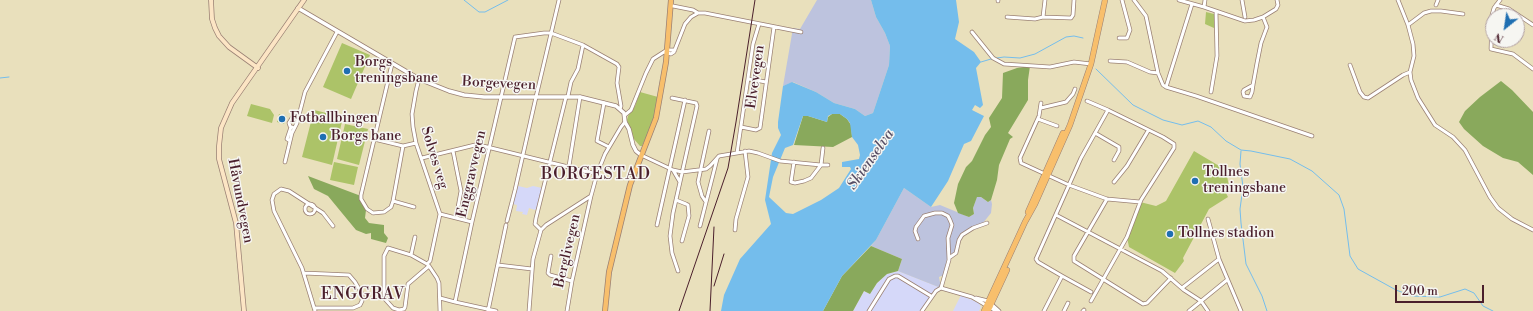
<!DOCTYPE html>
<html>
<head>
<meta charset="utf-8">
<style>
	body { margin:0 }
	#map { position:relative; width:1533px; height:311px; overflow:hidden; background:#e9e0bc; font-family:"Libre Bodoni",serif }
	canvas { display:block }
	.north { position:absolute; left:1485px; top:8px; width:40px; height:40px; box-sizing:border-box; background:#f6f6f2; border:1px solid #b1a0a2; border-radius:50%; rotate:210deg; font-size:11px; font-weight:700; line-height:16px; text-align:center; color:#4a1f2b }
	.north::after { content:''; display:block; margin:auto; width:14px; height:18px; background:#1f6fb2; clip-path:polygon(50% 0,100% 100%,50% 72%,0 100%) }
	.scale { position:absolute; left:1395px; top:285px; width:89px; height:18px; box-sizing:border-box; border:2px solid #4a1f2b; border-top:0; padding-left:5px; font-size:12px; line-height:14px; white-space:nowrap; color:#4a1f2b; -webkit-text-stroke:3px #f6f6f2; paint-order:stroke }
</style>
</head>
<body>
<div id="map">
<canvas width="1533" height="311"></canvas>
<div class="north">N</div>
<div class="scale">200 m</div>
</div>
<script>
const context = document.querySelector('canvas').getContext('2d');
context.lineJoin = 'round';
function fill(path, color) { context.fillStyle = color; context.fill(path, 'evenodd'); }
const poly = rows => new Path2D(rows.map(r => 'M' + r).join(''));
function stroke(path, color, width, dash) { context.strokeStyle = color; context.lineWidth = width; context.lineCap = dash ? 'butt' : 'round'; context.setLineDash(dash || []); context.stroke(path); }
function write(font, color, halo, rows, align = 'center') {
  context.font = font + ' "Libre Bodoni",serif'; context.lineWidth = 3; context.setLineDash([]); context.textBaseline = 'middle'; context.strokeStyle = halo; context.fillStyle = color; for (const [text, x, y, turn = 0] of rows) {
    context.save(); context.translate(x, y); context.rotate((+turn || 0) * Math.PI / 180); context.textAlign = isNaN(turn) ? turn : align; if (halo) context.strokeText(text, 0, 0); context.fillText(text, 0, 0); context.restore();
  }
}
const built = poly([
	[518,186,527,188,533,186,542,188,537,208,535,210,529,208,527,215,522,214,523,212,516,211,517,205,513,204],
	[898,271,941,288,938,289,922,311,853,311,864,291,870,294,877,283,887,274],
	[961,295,979,303,981,307,979,311,953,311]
]);
const industrial = poly([
	[817,0,871,0,876,17,885,33,890,46,889,65,873,113,865,116,855,109,834,103,816,92,793,82,783,86,793,28,800,29],
	[904,188,931,207,940,205,969,217,974,214,973,208,977,196,981,197,988,202,991,200,992,204,991,213,979,228,964,233,954,253,947,259,944,275,939,277,941,288,898,271,902,259,871,246,876,240]
]);
const green = poly([
	[1206,12,1214,14,1214,28,1205,24],
	[342,43,370,55,351,99,323,87],
	[640,92,658,97,654,118,650,129,642,146,640,146,633,138,627,120,628,116,635,106],
	[251,104,270,109,274,115,272,123,247,116],
	[314,110,343,117,332,165,302,157],
	[279,114,286,116,284,124,277,122],
	[345,124,368,129,359,165,337,159],
	[1194,151,1226,170,1229,187,1226,193,1228,197,1209,209,1183,258,1184,261,1175,273,1129,247,1127,237,1140,202,1156,206,1166,201],
	[334,162,358,167,354,185,330,180]
]);
const forest = poly([
	[1030,66,1028,80,1028,100,1008,133,1013,137,1010,139,999,165,997,180,991,200,988,202,981,197,977,197,973,208,974,214,969,217,958,213,954,203,958,184,966,167,972,161,985,135,991,127,989,118,1002,98,1003,73,1017,68],
	[1501,81,1512,90,1533,112,1533,175,1518,162,1503,158,1483,146,1464,129,1459,122,1465,111,1480,97],
	[832,114,840,114,847,119,851,125,852,137,833,147,794,145,803,116,808,116,827,122,828,117],
	[308,176,361,196,366,210,365,218,369,223,384,225,384,233,388,238,386,243,371,239,371,233,366,234,356,230,328,196,314,189],
	[871,246,902,259,898,271,887,274,877,283,870,294,864,291,853,311,823,311,842,276]
]);
const water = poly([
	[871,0,956,0,959,22,955,39,974,52,981,62,976,68,983,105,980,108,975,105,972,110,984,116,971,141,964,144,948,181,931,207,904,188,876,240,842,276,823,311,721,311,724,295,740,259,771,224,765,200,772,153,781,135,778,128,778,122,783,86,792,82,816,92,834,103,855,109,865,116,873,113,889,65,890,46,885,33,876,17],
	[832,114,840,114,847,119,850,123,852,137,858,145,860,155,859,159,842,162,842,167,850,167,851,169,839,188,821,200,793,214,786,213,769,197,773,177,785,148,793,145,803,116,808,116,827,122,828,116]
]);
const stream = poly([
	[464,0,479,12,485,12,508,0],
	[997,58,1004,57,1020,58,1035,54,1066,37,1074,36,1083,38],
	[981,62,991,59],
	[1096,69,1133,105,1163,120,1182,125,1198,121,1211,127,1226,141,1241,150,1251,151,1290,159,1312,171,1339,195,1344,209,1350,256,1358,269,1396,290,1412,296,1440,297,1465,289,1474,293,1483,306,1493,311],
	[0,78,9,77],
	[1241,151,1240,164,1243,187,1240,209,1241,223,1246,264,1262,296,1267,311]
]);
const minor = poly([
	[998,0,998,1],
	[1134,0,1146,16,1158,73,1163,85,1166,87,1196,96,1312,136],
	[1179,0,1204,7,1205,0],
	[1242,0,1245,17],
	[1398,0,1408,25,1413,44,1414,56,1410,72,1411,80,1418,98,1435,125,1453,137,1465,150,1490,197,1498,208,1512,219,1533,230],
	[1500,0,1494,8,1492,15,1491,49,1513,54,1533,69],
	[1436,5,1438,0],
	[1496,5,1509,9,1533,25],
	[673,6,693,10,698,13],
	[1204,7,1245,21,1254,20,1263,17,1267,27,1261,43,1257,63,1253,85,1252,92,1250,97,1244,96,1243,92,1244,90,1253,85],
	[1007,17,1035,19,1043,17,1071,18,1073,15,1074,0],
	[1043,17,1045,0],
	[1263,17,1276,9,1278,5,1277,0],
	[1408,25,1424,13,1431,11,1441,11,1463,14],
	[972,32,993,58,1004,64,1050,67,1074,62,1091,64],
	[1119,38,1127,38,1130,30,1122,0],
	[664,52,671,54,674,52,685,24,691,17,698,13,705,13,801,32],
	[1110,61,1127,62,1150,72,1158,73],
	[392,64,361,195,361,199,367,209,373,213,384,212,391,207,393,201,403,146],
	[1350,65,1360,92,1364,97,1368,98,1403,75,1410,72],
	[419,79,416,91,412,114,413,127,416,143,440,214,430,261,427,264],
	[749,79,766,82],
	[1166,87,1192,4],
	[1211,92,1217,56,1216,11],
	[568,96,571,82,578,69,583,45],
	[566,97,536,218,535,224,541,230,546,225,591,196,597,174,605,154,621,127,625,122],
	[672,98,696,103,697,106,680,182],
	[1087,101,1108,110,1163,137,1174,144,1174,148,1141,200,1127,237,1091,301],
	[604,103,597,141,609,147],
	[1041,103,1039,116,1020,158,1021,163,1069,185,1107,199,1140,202],
	[1041,108,1066,102,1073,94,1075,89],
	[625,115,631,110,646,73,653,59,667,50,675,50],
	[1038,119,1057,126],
	[741,127,756,130,760,128,774,27],
	[294,128,290,126,289,123,292,118,299,112],
	[1095,133,1119,147,1119,151,1114,160],
	[374,139,403,146,416,143],
	[290,141,287,139,291,127],
	[453,151,461,191,456,218],
	[737,153,753,44,759,24],
	[641,155,673,170,680,182,673,213,670,236,672,253,678,271],
	[422,158,475,145,483,146,597,174],
	[285,162,292,133,297,123,305,92,337,32],
	[794,162,791,182,795,183,804,181,811,178,821,165,823,148],
	[569,166,580,97],
	[673,170,682,172,706,169,710,166,719,156,749,151,758,153,780,161,821,165,828,165],
	[1114,182,1127,166,1148,131],
	[1107,199,1074,256,1074,261,1143,304,1147,303,1171,278],
	[676,200,686,204,688,205,689,216,682,241],
	[393,201,414,207],
	[706,202,702,196,698,182,709,131],
	'305 209a5 5 0 1 1 10 0a5 5 0 1 1-10 0Z',
	[440,214,472,222],
	[1056,215,1162,271,1184,290,1201,301,1208,311],
	[1208,219,1219,259,1241,311],
	[507,221,515,190,536,97,559,0],
	[657,225,685,100],
	[700,226,717,159],
	[735,230,736,219,748,177,745,151],
	[918,239,915,231,916,227,924,216,935,213,942,213,948,216,950,220,952,225,948,238,949,260,941,288],
	[411,255,415,237],
	[551,256,548,273,550,275,572,281],
	[949,258,956,253,959,240,962,235,973,228,987,223],
	[498,265,532,269],
	[429,266,408,284,405,307,404,309,399,310,393,308,384,298,384,256,388,248,411,255,427,264,429,266,437,278,439,283,440,311],
	[304,273,349,275,355,282,362,294,362,301,360,305,353,308,314,308],
	[1062,276,1091,292],
	[1182,288,1219,259],
	[440,298,455,302,472,222,515,37,544,33,551,33,583,45,617,64,619,67,617,83,621,106,620,109],
	[976,298,988,301,999,311],
	[455,302,496,311],
	[315,311,302,268,274,211,272,200,274,194,281,189,289,191,323,213,333,226],
	[488,311,506,225],
	[529,311,533,259,541,230],
	[567,311,572,281,591,196],
	[869,311,889,279,895,276,898,276,931,296],
	[922,311,936,291,941,288,972,297,996,311],
	[1044,311,1062,276,1038,262,1036,259,1081,158,1108,110],
	[1064,311,1068,303],
	[1083,311,1084,310],
	[1189,311,1227,280]
]);
const tertiary = poly([
	[298,8,419,79,449,91,464,95,484,97,580,97,616,106,624,113,625,122,629,129,633,145,636,151,641,155]
]);
const secondary = poly([
	[211,0,212,19,215,28,219,36,229,47,258,68],
	[244,311,236,223,219,159,219,146,221,128,232,103,304,0]
]);
const primary = poly([
	[605,311,609,272,630,185,656,118,666,62,671,0]
]);
const trunk = poly([
	[1028,212,1063,133],
	[984,311,1025,222,1035,204,1070,125,1091,64,1105,0],
	[988,311,1007,270]
]);
const rail = poly([
	[714,286,724,254],
	[679,311,728,168,736,122,755,0],
	[710,311,714,227]
]);
const markers = [
	[347,71,4,"#1f6fb2"],
	[282,119,4,"#1f6fb2"],
	[323,137,4,"#1f6fb2"],
	[1195,181,4,"#1f6fb2"],
	[1170,234,4,"#1f6fb2"]
];
const poiNames = [
	["Borgs",355,63],
	["treningsbane",355,79],
	["Fotballbingen",290,119],
	["Borgs bane",331,137],
	["Tollnes",1203,173],
	["treningsbane",1203,189],
	["Tollnes stadion",1178,234]
];
const streetNames = [
	["Elvevegen",756,77,-82],
	["Borgevegen",499,84,3],
	["Solves veg",434,158,73],
	["Enggravvegen",472,174,-77],
	["Håvundvegen",240,201,79],
	["Berglivegen",568,251,-77]
];
const waterNames = [
	["Skienselva",871,160,-55]
];
const quarterNames = [
	["BORGESTAD",596,175],
	["ENGGRAV",363,295]
];
fill(built, '#d5d8f9');
fill(industrial, '#bdc3de');
fill(green, '#acc368');
fill(forest, '#89a95c');
fill(water, '#74bdec');
stroke(stream, '#74bdec', 1);
stroke(minor, '#9a8074', 4.5);
stroke(tertiary, '#9a8074', 5);
stroke(secondary, '#9a8074', 5.5);
stroke(primary, '#9a8074', 6);
stroke(trunk, '#9a8074', 6);
stroke(minor, '#fff', 3);
stroke(tertiary, '#fff', 3.5);
stroke(secondary, '#fce5c4', 4);
stroke(primary, '#f8bf6c', 4.5);
stroke(trunk, '#f8bf6c', 5);
stroke(rail, '#4a1f2b', 1);
for (const [x, y, r, color] of markers) { const dot = new Path2D(); dot.arc(x, y, r, 0, 2 * Math.PI); context.fillStyle = color; context.fill(dot); stroke(dot, '#f6f6f2', 1.5); }
write('14px', '#4a1f2b', '#f6f6f2', poiNames, 'left');
write('14px', '#4a1f2b', '#f6f6f2', streetNames);
write('italic 15px', '#574e65', '#f6f6f2', waterNames);
context.letterSpacing = '1px';
write('16px', '#4a1f2b', '#f6f6f2', quarterNames);
context.letterSpacing = '0px';
</script>
</body>
</html>
